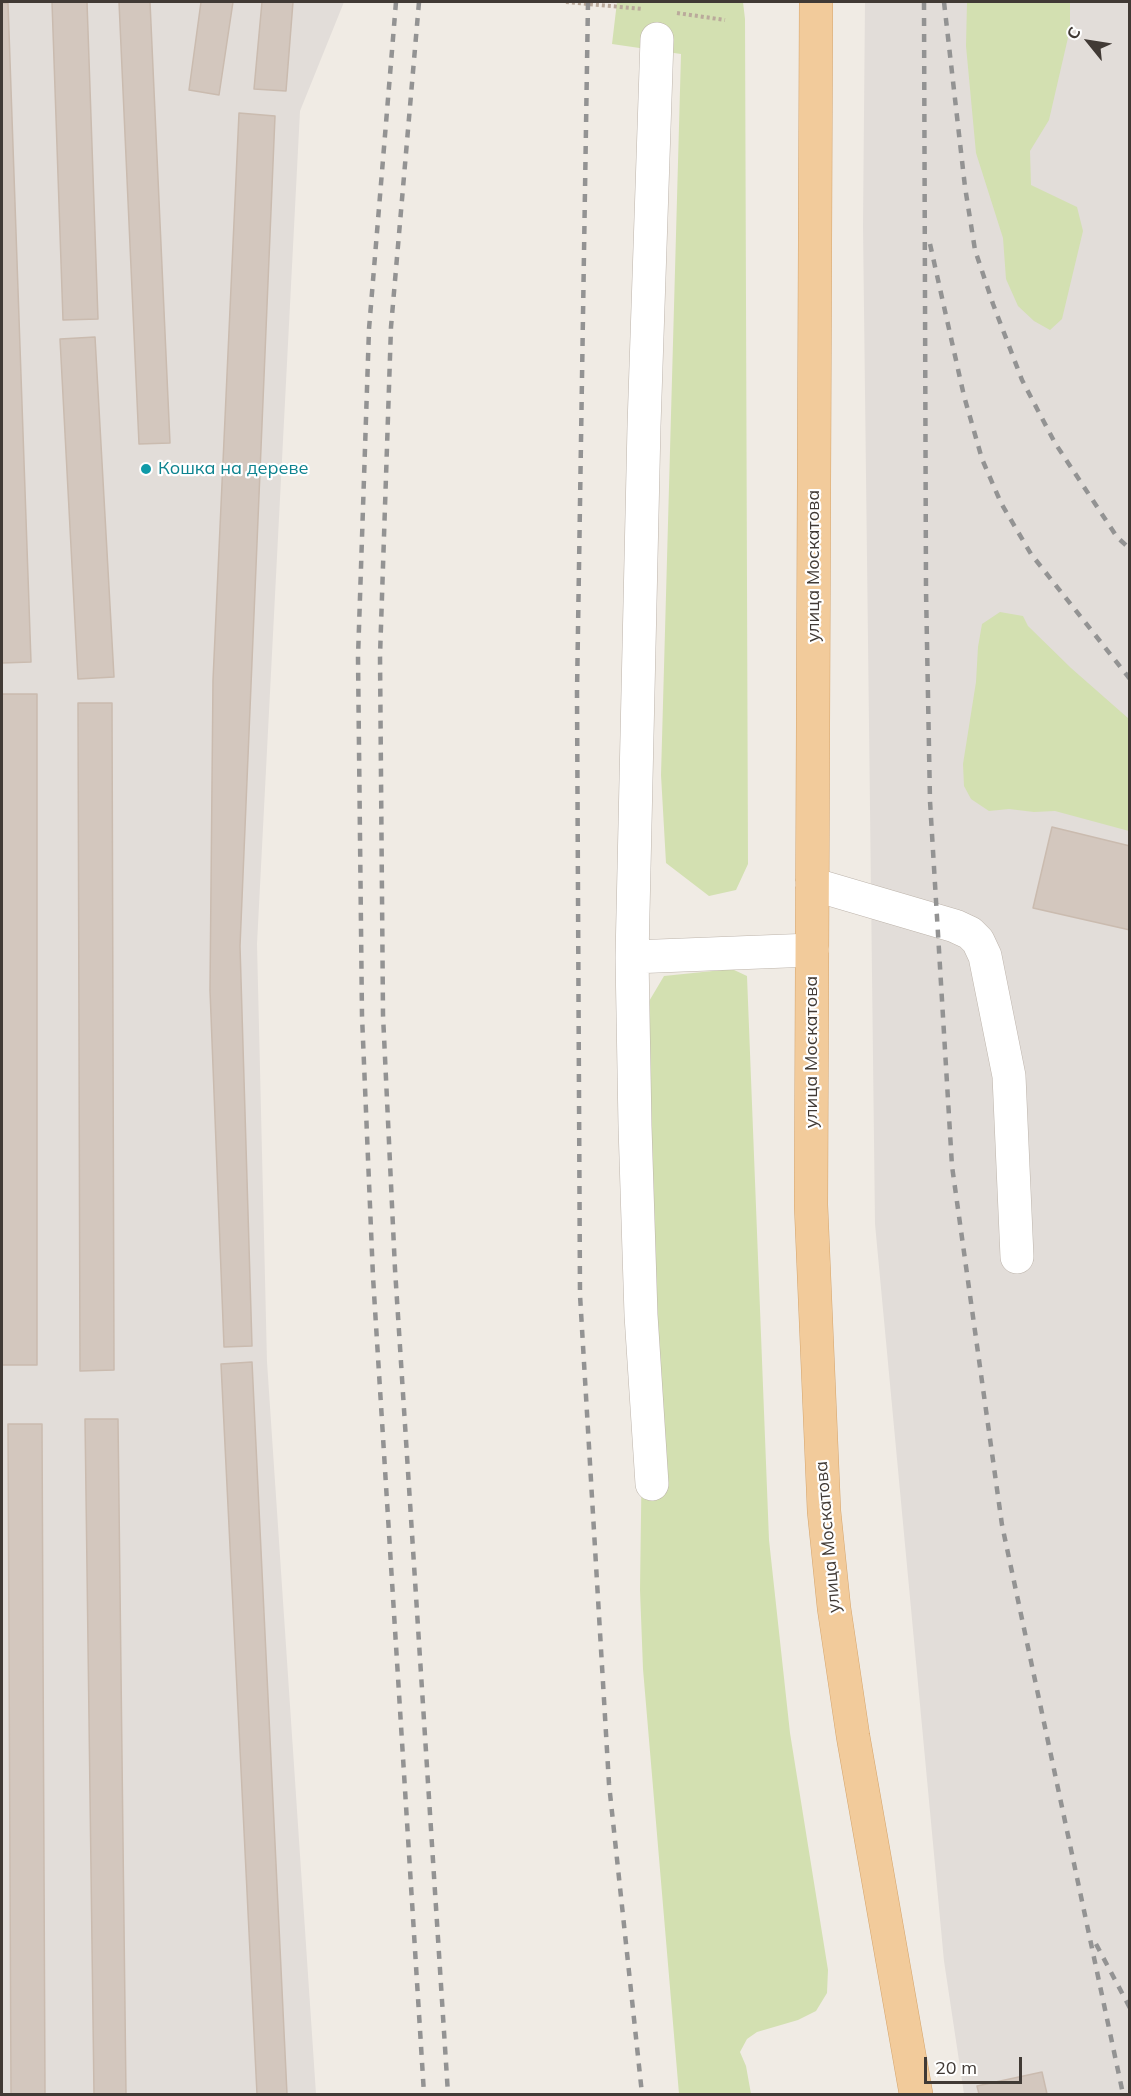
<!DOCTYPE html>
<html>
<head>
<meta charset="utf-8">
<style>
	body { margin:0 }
	#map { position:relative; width:1131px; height:2096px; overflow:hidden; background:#f0ebe4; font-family:Mulish,sans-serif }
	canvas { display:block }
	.frame { position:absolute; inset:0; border:3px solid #413a35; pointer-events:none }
	.north { position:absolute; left:1059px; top:12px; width:60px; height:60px; -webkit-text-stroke:4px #fff; paint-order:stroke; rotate:300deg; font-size:16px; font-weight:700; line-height:24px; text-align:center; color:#413a35 }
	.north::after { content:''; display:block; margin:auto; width:21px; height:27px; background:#413a35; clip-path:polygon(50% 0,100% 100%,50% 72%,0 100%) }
	.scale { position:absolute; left:924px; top:2057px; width:98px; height:27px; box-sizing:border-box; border:3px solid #413a35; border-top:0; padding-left:8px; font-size:18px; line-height:21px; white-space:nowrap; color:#413a35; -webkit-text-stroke:4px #fff; paint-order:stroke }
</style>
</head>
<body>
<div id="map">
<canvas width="1131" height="2096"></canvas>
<div class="frame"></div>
<div class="north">С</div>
<div class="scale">20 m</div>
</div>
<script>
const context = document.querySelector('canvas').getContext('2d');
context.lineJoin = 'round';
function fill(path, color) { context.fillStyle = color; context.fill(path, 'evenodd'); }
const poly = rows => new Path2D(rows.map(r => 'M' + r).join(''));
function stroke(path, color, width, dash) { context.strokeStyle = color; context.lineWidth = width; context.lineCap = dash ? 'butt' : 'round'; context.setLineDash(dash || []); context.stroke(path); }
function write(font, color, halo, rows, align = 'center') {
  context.font = font + ' Mulish,sans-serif'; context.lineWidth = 4.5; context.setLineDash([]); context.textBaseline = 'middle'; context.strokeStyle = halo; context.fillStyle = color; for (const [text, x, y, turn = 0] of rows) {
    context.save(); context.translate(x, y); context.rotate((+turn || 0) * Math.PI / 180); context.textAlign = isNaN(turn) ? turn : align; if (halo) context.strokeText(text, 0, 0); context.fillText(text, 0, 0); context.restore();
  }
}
const industrial = poly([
	[2,2,344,2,300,111,257,944,267,1362,316,2094,2,2094],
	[865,2,1129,2,1129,2094,964,2094,944,1961,875,1224,863,226]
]);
const green = poly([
	[617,2,743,2,745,19,748,864,736,890,709,896,666,863,661,775,681,54,612,44],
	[967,2,1070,2,1070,29,1049,120,1030,151,1031,185,1077,207,1083,231,1062,319,1050,330,1034,321,1018,306,1006,279,1003,238,976,153,966,46],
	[1000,612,1023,616,1028,626,1071,668,1129,719,1129,831,1055,811,1034,812,1009,809,989,811,971,799,964,786,963,764,976,682,978,647,982,624],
	[732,969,747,976,769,1540,790,1733,828,1970,827,1993,816,2011,798,2020,757,2032,747,2039,740,2052,746,2066,751,2094,679,2094,643,1669,640,1590,648,1003,664,976]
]);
const building = poly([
	[52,2,87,2,98,319,63,320,52,2],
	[119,2,150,2,170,443,139,444,119,2],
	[201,2,233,2,219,95,189,90,201,2],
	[262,2,293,2,286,91,254,89,262,2],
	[2,3,8,3,31,662,2,663,2,3],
	[239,113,275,116,240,946,252,1346,224,1347,210,990,213,680,239,113],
	[95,337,114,677,78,679,60,339,95,337],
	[2,694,37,694,37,1365,2,1365,2,694],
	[78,703,112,703,114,1370,80,1371,78,703],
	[1052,827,1130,846,1130,930,1033,908,1052,827],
	[252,1362,287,2094,257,2094,221,1364,252,1362],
	[85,1419,118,1419,126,2094,94,2094,85,1419],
	[8,1424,42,1424,45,2094,11,2094,8,1424],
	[1042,2072,1047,2094,979,2094,977,2086,1042,2072]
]);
const path = poly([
	[566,2,643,9],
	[677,13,725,20]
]);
const minor = poly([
	[812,884,955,926,970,933,978,941,985,956,1009,1076,1017,1257],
	[632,957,812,950],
	[652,1484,641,1315,635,1126,632,957,644,426,657,39]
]);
const major = poly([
	[816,2,811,1205,824,1511,834,1608,853,1736,916,2094]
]);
const rail = poly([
	[396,2,369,329,358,657,362,1016,373,1277,424,2094],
	[419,2,391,327,380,656,383,1015,395,1269,448,2094],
	[588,2,577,692,580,1295,609,1784,642,2094],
	[924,2,926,590,930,801,952,1166,1002,1525,1123,2094],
	[944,2,965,187,975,250,993,304,1022,380,1055,443,1117,537,1130,549],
	[930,244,964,396,982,459,1001,503,1031,554,1130,679],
	[1096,1944,1130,2008]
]);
const markers = [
	[146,469,6,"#0f9aa8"]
];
const cultureNames = [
	["Кошка на дереве",158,469]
];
const streetNames = [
	["улица Москатова",814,566,-90],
	["улица Москатова",812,1052,-90],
	["улица Москатова",828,1537,-95]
];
fill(industrial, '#e2ddd9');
fill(green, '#d3e0b1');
fill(building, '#d3c7be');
stroke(building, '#cabbaf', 1.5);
stroke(minor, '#bdb4ab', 34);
stroke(major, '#d5a56d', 34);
stroke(path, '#baaa9b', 4, [3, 3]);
stroke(minor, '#fff', 33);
stroke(major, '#f2cb9b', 33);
stroke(rail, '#939393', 4.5, [8, 8]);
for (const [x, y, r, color] of markers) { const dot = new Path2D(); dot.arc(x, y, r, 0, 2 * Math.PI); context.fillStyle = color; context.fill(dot); stroke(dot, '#fff', 2); }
write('18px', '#0d838f', '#fff', cultureNames, 'left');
write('18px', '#413a35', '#fff', streetNames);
</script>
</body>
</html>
